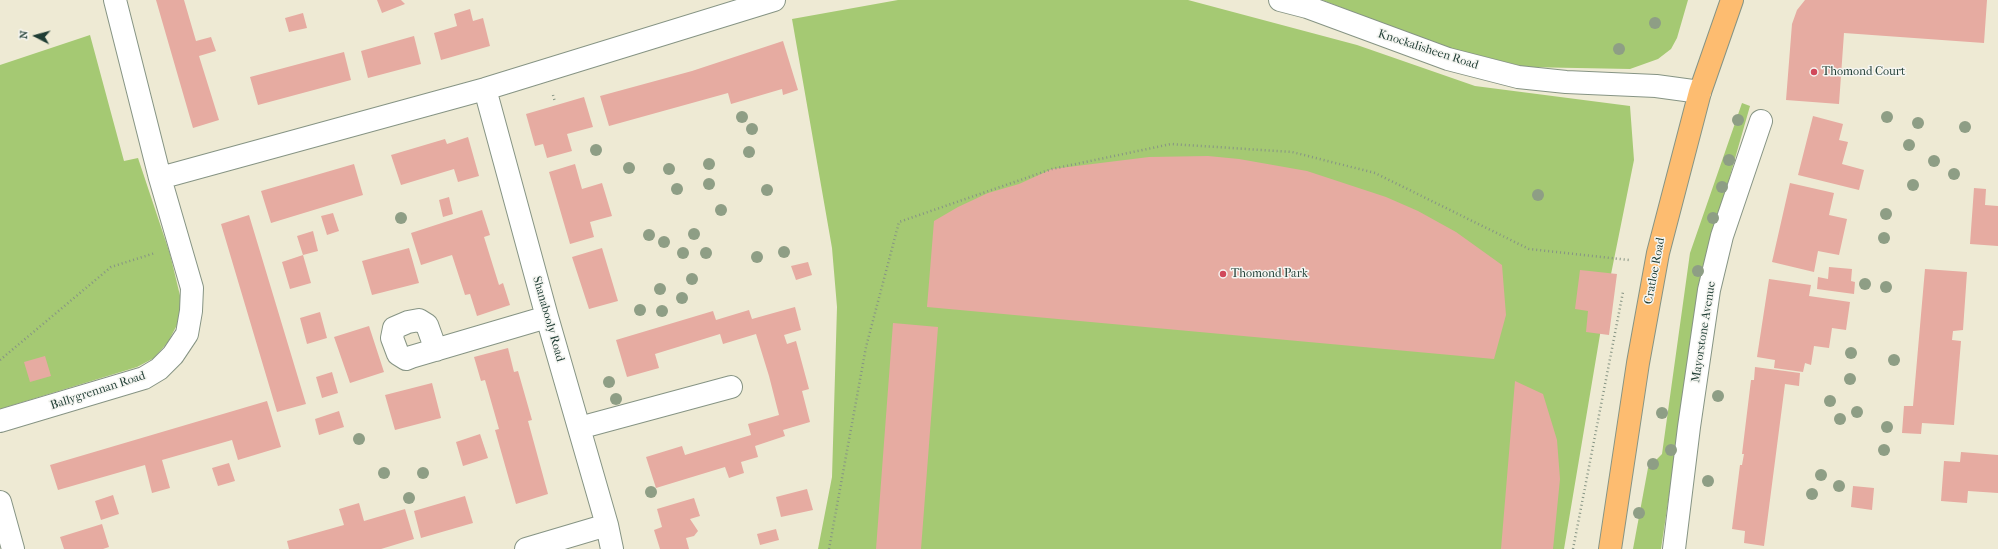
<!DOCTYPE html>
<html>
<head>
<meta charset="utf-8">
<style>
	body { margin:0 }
	#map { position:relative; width:1998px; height:549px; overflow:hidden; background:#eeead4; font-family:"IM FELL French Canon",serif }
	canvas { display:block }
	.north { position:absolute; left:16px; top:16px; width:40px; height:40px; -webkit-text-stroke:3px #f6f6f2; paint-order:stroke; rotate:276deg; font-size:11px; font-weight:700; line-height:16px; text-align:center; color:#1f3d34 }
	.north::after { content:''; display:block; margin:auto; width:14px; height:18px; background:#1f3d34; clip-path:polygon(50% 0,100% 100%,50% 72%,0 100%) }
</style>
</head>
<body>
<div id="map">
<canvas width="1998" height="549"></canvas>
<div class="north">N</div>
</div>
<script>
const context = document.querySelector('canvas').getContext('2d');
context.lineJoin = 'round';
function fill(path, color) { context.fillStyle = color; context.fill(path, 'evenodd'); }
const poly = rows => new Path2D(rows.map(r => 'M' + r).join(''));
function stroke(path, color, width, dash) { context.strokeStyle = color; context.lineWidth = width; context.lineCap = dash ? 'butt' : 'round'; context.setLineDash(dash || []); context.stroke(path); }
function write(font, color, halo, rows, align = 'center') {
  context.font = font + ' "IM FELL French Canon",serif'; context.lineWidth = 3; context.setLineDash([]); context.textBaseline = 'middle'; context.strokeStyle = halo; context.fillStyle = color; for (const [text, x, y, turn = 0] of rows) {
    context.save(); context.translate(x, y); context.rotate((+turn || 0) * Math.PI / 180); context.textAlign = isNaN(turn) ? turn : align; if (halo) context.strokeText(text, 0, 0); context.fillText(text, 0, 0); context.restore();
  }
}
const green = poly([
	[898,0,1188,0,1357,45,1475,86,1630,106,1634,160,1606,299,1564,549,818,549,832,477,837,307,832,248,792,19],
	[1322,0,1688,0,1677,38,1671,49,1658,59,1630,69,1525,67,1442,46],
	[90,35,124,161,138,158,170,254,182,304,177,325,168,342,154,358,137,367,0,409,0,65],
	[1742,103,1750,106,1702,274,1661,549,1633,549,1648,468,1662,454,1690,253]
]);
const building = poly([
	[156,0,184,0,196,41,211,37,216,51,199,56,219,120,193,128],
	[377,0,401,0,405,4,382,13],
	[1805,0,1987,0,1984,43,1844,33,1839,104,1786,100,1792,24,1797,10],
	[470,9,473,21,483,18,490,46,441,60,434,33,457,26,454,14],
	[303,13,307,28,289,32,285,18],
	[414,36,421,64,368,78,361,51],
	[783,41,798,90,783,95,782,89,731,104,728,93,609,126,600,96,692,71],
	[344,52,351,80,258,105,250,77],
	[584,97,593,127,567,134,572,151,547,158,543,144,535,146,526,114],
	[1813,116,1843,124,1839,140,1848,142,1842,164,1864,170,1859,190,1798,175],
	[468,137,479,176,458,182,454,169,401,185,391,155,445,139,447,144],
	[1208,156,1239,159,1307,171,1386,197,1418,211,1456,232,1502,265,1506,315,1494,359,927,307,934,221,958,207,988,193,1019,184,1052,169,1149,157],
	[354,164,363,195,271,223,261,191],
	[575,164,582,189,602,183,612,216,590,222,594,237,570,244,549,172],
	[1790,183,1834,193,1829,215,1847,219,1839,255,1818,251,1814,272,1772,262],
	[1974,188,1986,189,1985,205,1998,206,1998,246,1970,244],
	[449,197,453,214,443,217,439,200],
	[482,210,490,235,484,237,499,285,503,283,510,305,477,316,470,294,465,295,452,255,421,265,411,233],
	[333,213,339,231,327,235,321,216],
	[249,215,306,404,277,412,221,224],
	[313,231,318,251,303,255,297,236],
	[409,248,419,283,372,295,362,261],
	[602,248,618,301,589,309,572,257],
	[303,255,311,283,290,289,282,262],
	[808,262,812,275,796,280,791,266],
	[1829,267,1852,269,1851,281,1855,282,1854,294,1817,289,1818,277,1828,279],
	[1925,269,1967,272,1963,330,1953,331,1952,340,1961,341,1954,425,1922,423,1921,434,1902,433,1904,406,1913,406],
	[1580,270,1617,274,1609,335,1586,332,1588,311,1575,309],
	[1769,279,1811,285,1809,296,1850,302,1846,330,1832,328,1829,348,1814,346,1811,365,1805,363,1803,372,1774,368,1775,360,1757,357],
	[795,307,801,330,784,335,787,344,796,341,809,389,802,391,810,422,783,430,785,436,755,446,758,457,741,462,744,473,729,478,725,467,656,488,646,457,682,446,685,455,751,435,748,424,779,415,769,376,756,334,723,344,720,334,655,354,659,368,627,377,616,340,713,311,716,320,749,310,752,319],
	[320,312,327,338,307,344,300,318],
	[893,323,938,327,921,549,876,549],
	[369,326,384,372,350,383,334,337],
	[508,348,514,372,518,371,532,420,528,421,548,494,516,504,495,430,499,429,485,380,481,381,474,357],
	[45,356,51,376,30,382,24,362],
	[1755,367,1800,373,1799,386,1785,384,1764,546,1744,543,1745,531,1732,529,1740,465,1742,465,1744,454,1742,454,1751,380,1754,380],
	[332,372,338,393,322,398,316,377],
	[1515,381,1543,394,1557,440,1560,479,1553,549,1501,549],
	[432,383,441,418,395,430,385,395],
	[267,401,281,447,238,460,232,440,162,460,170,488,152,493,145,465,58,490,50,465],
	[339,411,344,427,319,435,315,419],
	[480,434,488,458,463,466,456,442],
	[1961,452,1998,455,1998,493,1968,491,1967,503,1941,501,1944,461,1960,462],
	[229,463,235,481,218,486,212,468],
	[1853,486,1874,488,1872,510,1851,507],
	[807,489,813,510,781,517,776,497],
	[113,495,119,514,101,520,95,501],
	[465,496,473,523,421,538,414,511],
	[694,498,700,516,690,519,698,531,694,536,686,538,689,549,660,549,654,530,662,527,657,509],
	[359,503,364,521,405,509,414,539,381,549,289,549,287,541,344,525,339,509],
	[102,524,109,547,103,549,64,549,60,537],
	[776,529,779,540,760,545,757,534]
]);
const path = poly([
	[553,95,555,102],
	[0,360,111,267,155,253],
	[829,549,866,347,899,222,1052,169,1171,144,1292,152,1375,173,1529,249,1629,260,1628,262],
	[1573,549,1623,292]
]);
const minor = poly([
	[1280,0,1307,7,1448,59,1518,77,1566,82,1656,86,1700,92],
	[485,89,547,317,607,525,612,549],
	[160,178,485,89,774,0],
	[436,350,427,325,419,320,408,322,394,328,392,338,398,354,406,359,411,357,547,317],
	[0,421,144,378,159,369,173,355,187,334,191,311,192,288,160,178,115,0],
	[579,428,731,387],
	[0,502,13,549],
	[526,549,607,525],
	[1674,549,1689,427,1709,290,1722,236,1761,121]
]);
const major = poly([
	[1610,549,1638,363,1658,253,1700,92,1732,0]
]);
const trees = [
	[1655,23],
	[1619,49],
	[742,117],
	[1887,117],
	[1738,120],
	[1918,123],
	[1965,127],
	[752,129],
	[1909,145],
	[596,150],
	[749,152],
	[1729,160],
	[1934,161],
	[709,164],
	[629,168],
	[669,169],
	[1954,174],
	[709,184],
	[1913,185],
	[1722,187],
	[677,189],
	[767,190],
	[1538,195],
	[721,210],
	[1886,214],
	[401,218],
	[1713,218],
	[694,234],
	[649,235],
	[1884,238],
	[664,242],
	[784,252],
	[683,253],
	[706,253],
	[757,257],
	[1698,271],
	[692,279],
	[1865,284],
	[1886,287],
	[660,289],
	[682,298],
	[640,310],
	[662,311],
	[1851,353],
	[1894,360],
	[1850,379],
	[609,382],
	[1718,396],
	[616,399],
	[1830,401],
	[1857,412],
	[1662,413],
	[1840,419],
	[1887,427],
	[359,439],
	[1671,450],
	[1884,450],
	[1653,464],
	[384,473],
	[423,473],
	[1821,475],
	[1708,481],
	[1839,486],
	[651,492],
	[1812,494],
	[409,498],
	[1639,513]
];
const markers = [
	[1814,72,4,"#d1495b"],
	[1223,274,4,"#d1495b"]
];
const streetNames = [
	["Knockalisheen Road",1428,50,18],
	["Cratloe Road",1655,271,-79],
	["Shanabooly Road",548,319,74],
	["Mayorstone Avenue",1704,332,-81],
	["Ballygrennan Road",98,391,-18]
];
const poiNames = [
	["Thomond Court",1822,72],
	["Thomond Park",1231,274]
];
fill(green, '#a5c973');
fill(building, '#e6aba1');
stroke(minor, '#869484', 24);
stroke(major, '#869484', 24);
stroke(path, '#869484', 2.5, [1, 3]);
stroke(minor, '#fff', 22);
stroke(major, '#fdbc70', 22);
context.fillStyle = '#8e9e85';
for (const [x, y] of trees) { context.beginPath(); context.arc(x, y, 6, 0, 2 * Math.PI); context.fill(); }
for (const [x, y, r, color] of markers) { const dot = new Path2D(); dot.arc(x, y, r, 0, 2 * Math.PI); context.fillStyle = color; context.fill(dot); stroke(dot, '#f6f6f2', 1.5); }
write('12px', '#1f3d34', '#f6f6f2', streetNames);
write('12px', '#1f3d34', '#f6f6f2', poiNames, 'left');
</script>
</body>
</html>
